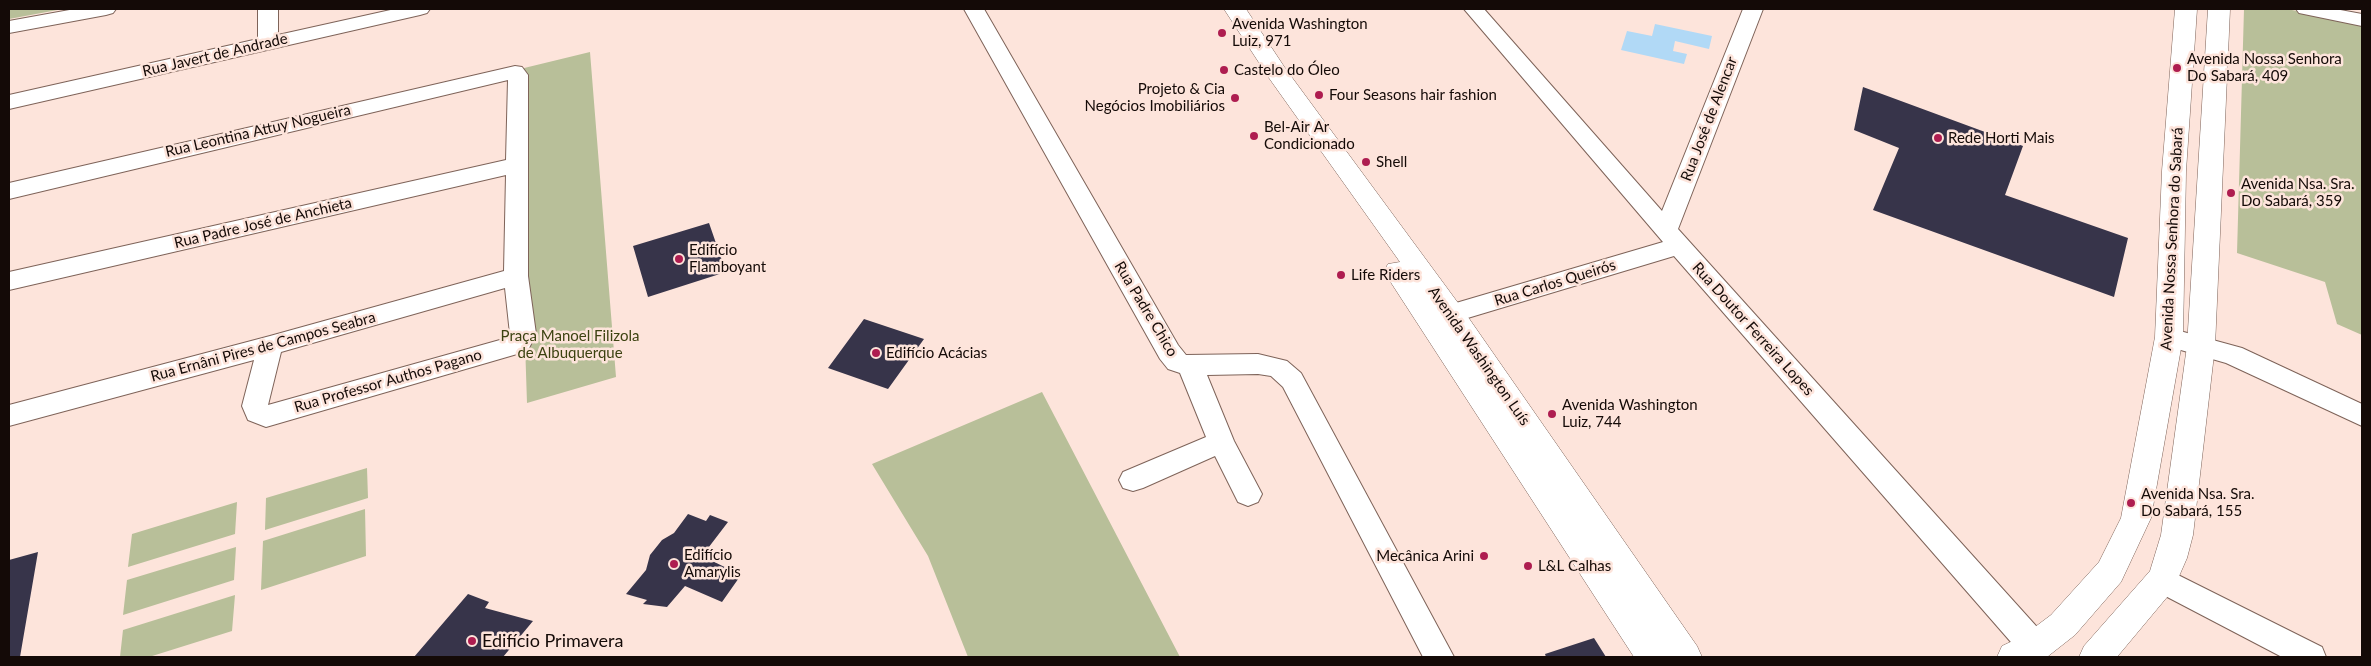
<!DOCTYPE html>
<html>
<head>
<meta charset="utf-8">
<style>
	body { margin:0 }
	#map { position:relative; width:2371px; height:666px; overflow:hidden; background:#fde4db; font-family:Lato,sans-serif }
	canvas { display:block }
	.frame { position:absolute; inset:0; border:10px solid #140a07; pointer-events:none }
</style>
</head>
<body>
<div id="map">
<canvas width="2371" height="666"></canvas>
<div class="frame"></div>
</div>
<script>
const context = document.querySelector('canvas').getContext('2d');
context.lineJoin = 'round';
function fill(path, color) { context.fillStyle = color; context.fill(path, 'evenodd'); }
const poly = rows => new Path2D(rows.map(r => 'M' + r).join(''));
function stroke(path, color, width, dash) { context.strokeStyle = color; context.lineWidth = width; context.lineCap = dash ? 'butt' : 'round'; context.setLineDash(dash || []); context.stroke(path); }
function write(font, color, halo, rows, align = 'center') {
  context.font = font + ' Lato,sans-serif'; context.lineWidth = 5; context.setLineDash([]); context.textBaseline = 'middle'; context.strokeStyle = halo; context.fillStyle = color; for (const [text, x, y, turn = 0] of rows) {
    context.save(); context.translate(x, y); context.rotate((+turn || 0) * Math.PI / 180); context.textAlign = isNaN(turn) ? turn : align; if (halo) context.strokeText(text, 0, 0); context.fillText(text, 0, 0); context.restore();
  }
}
const green = poly([
	[9,9,63,9,9,19],
	[2244,9,2287,9,2362,24,2362,335,2337,324,2325,282,2237,253],
	[590,52,616,377,527,403,516,70],
	[1042,392,1180,657,968,657,928,556,872,464],
	[367,468,368,498,265,530,266,498],
	[237,502,235,534,128,567,132,534],
	[365,509,366,556,261,590,263,541],
	[236,547,234,580,123,615,127,580],
	[235,595,232,631,149,657,120,657,123,630]
]);
const water = poly([
	[1655,24,1712,36,1709,49,1675,41,1673,51,1687,54,1684,64,1621,50,1627,31,1652,36]
]);
const building = poly([
	[1863,87,2023,146,2005,195,2128,238,2114,297,1873,210,1899,148,1854,130],
	[709,223,726,272,648,297,633,246],
	[864,319,924,339,888,389,828,368],
	[688,514,706,521,710,515,728,522,702,556,741,575,722,602,685,586,667,607,643,604,647,600,626,594,646,570,650,555,662,540,674,533],
	[38,552,20,657,9,657,9,560],
	[468,594,489,602,485,608,533,621,503,657,414,657],
	[1594,638,1606,657,1546,657,1545,654]
]);
const street = poly([
	[75,9,116,9,113,13,106,15,9,33,9,21,75,9],
	[258,9,278,9,278,35,395,9,430,9,427,13,420,15,9,109,9,95,258,39,258,9],
	[964,9,984,9,1178,345,1186,355,1258,354,1287,361,1301,373,1454,657,1423,657,1283,387,1271,376,1258,374,1207,375,1234,441,1262,494,1258,502,1248,506,1238,502,1215,456,1143,488,1133,491,1123,488,1119,480,1123,472,1206,437,1180,373,1168,369,1160,359,964,9],
	[1464,9,1484,9,1662,211,1743,9,1763,9,1678,229,2046,637,2050,647,2046,657,2024,657,1674,256,1431,329,1422,327,1419,320,1422,313,1663,242,1464,9],
	[2296,9,2335,9,2362,14,2362,26,2299,13,2296,9],
	[515,66,522,67,528,75,528,276,536,334,529,348,524,352,266,427,248,420,242,406,254,360,9,426,9,405,270,336,504,271,506,175,9,290,9,272,506,160,508,80,9,199,9,183,515,66],
	[505,288,510,334,507,338,268,405,281,352,505,288],
	[2169,328,2242,348,2362,404,2362,426,2226,363,2160,344,2156,337,2160,330,2169,328],
	[2162,567,2322,647,2326,657,2282,657,2152,589,2147,580,2152,571,2162,567]
]);
const primary = poly([
	[1224,9,1246,9,1285,68,1461,307,1697,646,1702,657,1634,657,1388,278,1384,271,1388,264,1400,262,1269,78,1224,9],
	[2175,9,2197,9,2186,171,2183,337,2151,518,2121,582,2075,635,2047,657,1997,657,2002,646,2023,636,2051,615,2099,562,2121,518,2155,337,2162,171,2175,9],
	[2208,9,2230,9,2215,346,2193,535,2187,558,2173,590,2117,657,2079,657,2084,646,2150,571,2161,535,2187,346,2208,9]
]);
const markers = [
	[1222,33,5,"#ae1d50"],
	[2177,68,5,"#ae1d50"],
	[1224,70,5,"#ae1d50"],
	[1319,95,5,"#ae1d50"],
	[1235,98,5,"#ae1d50"],
	[1254,136,5,"#ae1d50"],
	[1938,138,5,"#ae1d50"],
	[1366,162,5,"#ae1d50"],
	[2231,193,5,"#ae1d50"],
	[679,259,5,"#ae1d50"],
	[1341,275,5,"#ae1d50"],
	[876,353,5,"#ae1d50"],
	[1552,414,5,"#ae1d50"],
	[2131,503,5,"#ae1d50"],
	[1484,556,5,"#ae1d50"],
	[674,564,5,"#ae1d50"],
	[1528,566,5,"#ae1d50"],
	[472,641,5,"#ae1d50"]
];
const poiNames = [
	["Avenida Washington",1232,24],
	["Luiz, 971",1232,41],
	["Avenida Nossa Senhora",2187,59],
	["Do Sabará, 409",2187,76],
	["Castelo do Óleo",1234,70],
	["Projeto & Cia",1225,89,"right"],
	["Negócios Imobiliários",1225,106,"right"],
	["Four Seasons hair fashion",1329,95],
	["Bel-Air Ar",1264,127],
	["Condicionado",1264,144],
	["Rede Horti Mais",1948,138],
	["Shell",1376,162],
	["Avenida Nsa. Sra.",2241,184],
	["Do Sabará, 359",2241,201],
	["Edifício",689,250],
	["Flamboyant",689,267],
	["Life Riders",1351,275],
	["Edifício Acácias",886,353],
	["Avenida Washington",1562,405],
	["Luiz, 744",1562,422],
	["Avenida Nsa. Sra.",2141,494],
	["Do Sabará, 155",2141,511],
	["Edifício",684,555],
	["Amarylis",684,572],
	["Mecânica Arini",1474,556,"right"],
	["L&L Calhas",1538,566]
];
const streetNames = [
	["Rua Javert de Andrade",215,55,-13],
	["Rua José de Alencar",1709,119,-69],
	["Rua Leontina Attuy Nogueira",258,131,-13],
	["Rua Padre José de Anchieta",263,223,-13],
	["Avenida Nossa Senhora do Sabará",2172,239,-87],
	["Rua Carlos Queirós",1555,283,-17],
	["Rua Padre Chico",1146,309,59],
	["Rua Doutor Ferreira Lopes",1753,329,48],
	["Rua Ernâni Pires de Campos Seabra",263,347,-15],
	["Avenida Washington Luís",1479,356,55],
	["Rua Professor Authos Pagano",388,381,-16]
];
const parkNames = [
	["Praça Manoel Filizola",570,336],
	["de Albuquerque",570,353]
];
const nearPoinames = [
	["Edifício Primavera",482,641]
];
fill(green, '#b8bf99');
fill(water, '#b1d9f6');
fill(building, '#37344a');
stroke(street, '#7e6359', 2);
stroke(primary, '#7e6359', 1);
fill(street, '#fff');
fill(primary, '#fff');
for (const [x, y, r, color] of markers) { const dot = new Path2D(); dot.arc(x, y, r, 0, 2 * Math.PI); context.fillStyle = color; context.fill(dot); stroke(dot, '#fde4db', 2); }
write('15px', '#140a07', '#fde4db', poiNames, 'left');
write('15px', '#140a07', '#fde4db', streetNames);
write('15px', '#3c4211', '#fde4db', parkNames);
write('18px', '#140a07', '#fde4db', nearPoinames, 'left');
</script>
</body>
</html>
